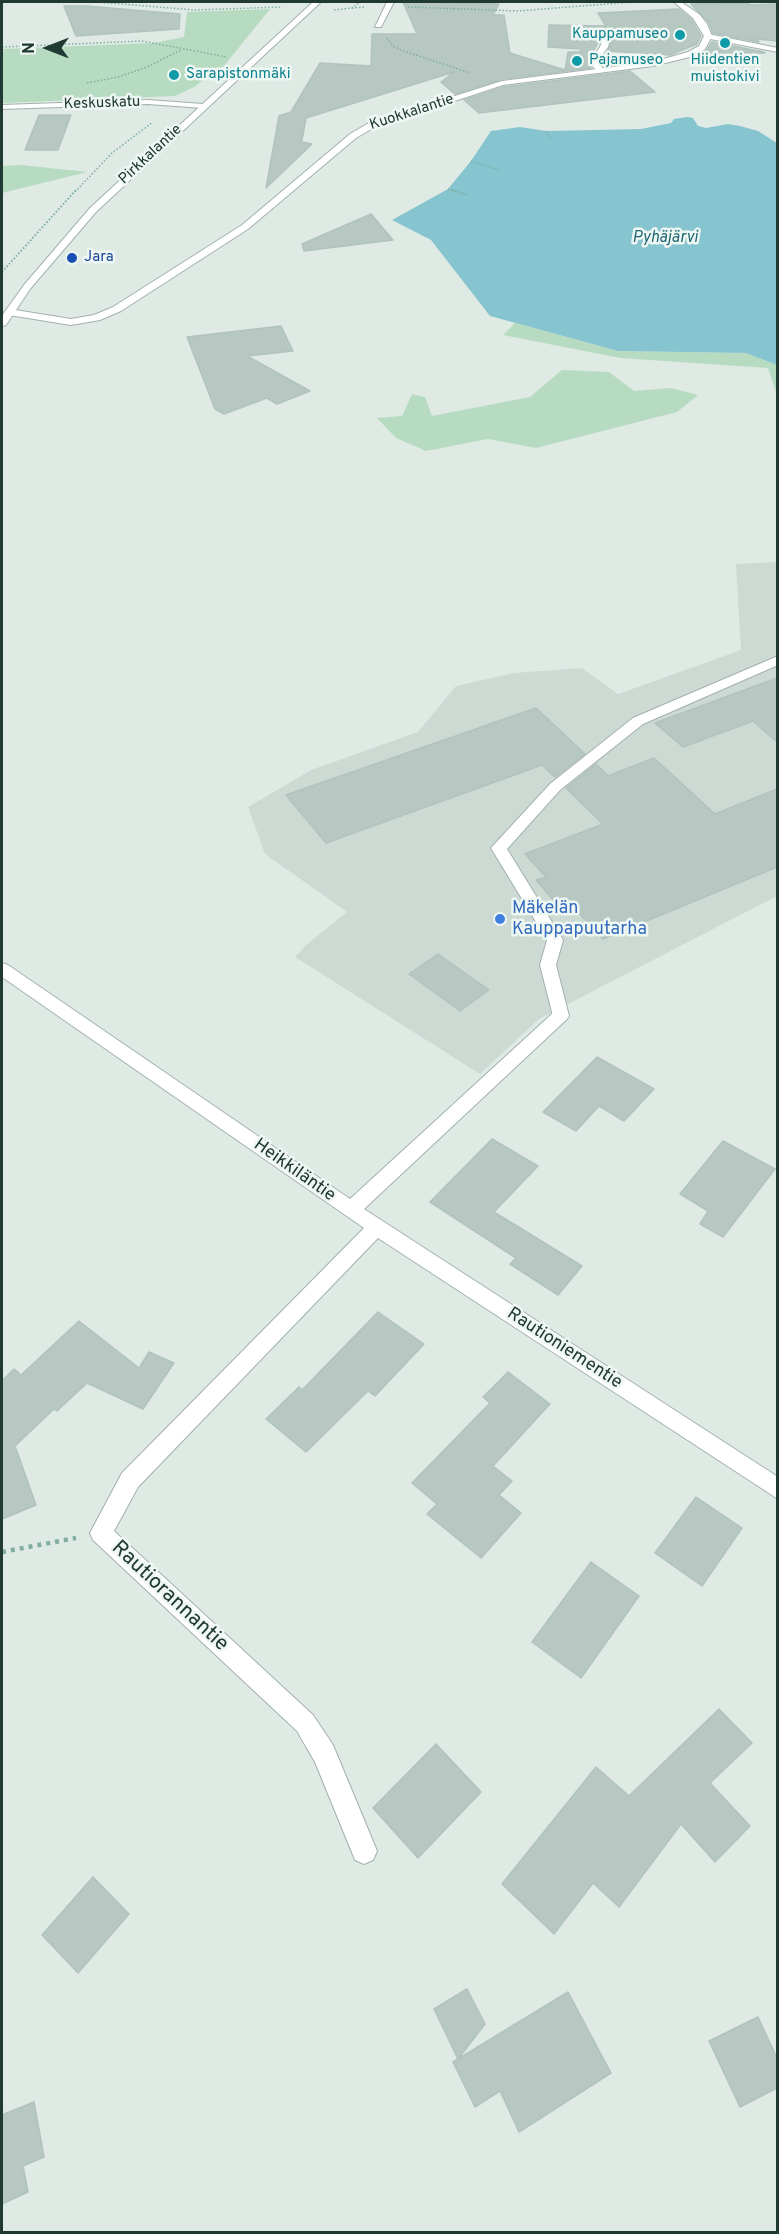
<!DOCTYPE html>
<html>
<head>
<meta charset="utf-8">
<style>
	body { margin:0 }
	#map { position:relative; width:779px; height:2234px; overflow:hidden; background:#dfeae5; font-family:Overpass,sans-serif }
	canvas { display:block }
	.frame { position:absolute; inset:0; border:3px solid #203933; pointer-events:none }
	.north { position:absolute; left:18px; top:18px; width:60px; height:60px; -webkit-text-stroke:4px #eff7f3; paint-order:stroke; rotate:270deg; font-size:16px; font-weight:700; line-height:24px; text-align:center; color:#203933 }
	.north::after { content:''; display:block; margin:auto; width:21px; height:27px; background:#203933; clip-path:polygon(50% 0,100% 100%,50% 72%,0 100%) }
</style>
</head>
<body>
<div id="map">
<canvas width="779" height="2234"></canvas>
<div class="frame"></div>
<div class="north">N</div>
</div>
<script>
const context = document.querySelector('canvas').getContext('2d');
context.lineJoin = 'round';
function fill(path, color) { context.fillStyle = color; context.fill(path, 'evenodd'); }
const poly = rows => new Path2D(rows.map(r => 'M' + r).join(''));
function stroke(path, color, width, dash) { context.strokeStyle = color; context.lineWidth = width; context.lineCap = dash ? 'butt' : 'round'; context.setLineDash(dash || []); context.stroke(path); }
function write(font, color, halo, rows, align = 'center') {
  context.font = font + ' Overpass,sans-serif'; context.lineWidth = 5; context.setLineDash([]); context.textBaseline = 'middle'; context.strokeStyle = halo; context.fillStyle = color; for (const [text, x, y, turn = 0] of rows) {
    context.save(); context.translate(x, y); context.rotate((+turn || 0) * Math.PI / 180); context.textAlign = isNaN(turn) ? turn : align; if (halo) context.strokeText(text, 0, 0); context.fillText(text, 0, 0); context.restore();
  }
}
const built = poly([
	[777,562,777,896,539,1019,480,1074,295,957,306,945,347,912,265,854,248,807,311,770,418,732,456,686,514,673,582,668,618,694,741,650,736,564]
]);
const green = poly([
	[270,9,224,66,194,87,175,96,2,103,2,49,154,43,184,37,187,12],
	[21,165,87,172,2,193,2,166],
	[515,323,618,351,746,353,777,365,777,395,768,368,620,358,503,335],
	[562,370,609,372,634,391,671,388,698,395,677,412,536,448,488,439,426,451,396,438,377,418,402,416,412,394,425,397,432,416,530,397]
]);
const water = poly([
	[687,117,693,118,698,126,706,128,728,124,740,126,758,131,777,143,777,365,746,353,618,351,490,316,431,240,392,220,448,189,471,161,491,131,520,127,546,131,641,129,671,123,674,119]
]);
const building = poly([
	[403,2,499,4,493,15,504,15,510,53,565,70,568,52,581,52,580,49,548,47,549,25,606,26,598,13,679,9,691,19,701,36,697,44,670,55,608,51,613,38,654,34,649,26,605,30,590,57,591,68,502,79,455,94,441,82,454,72,306,118,302,140,298,141,312,144,266,188,279,116,291,112,320,63,371,66,372,34,417,34,403,2],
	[749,3,750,5,777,4,777,41,757,39,759,42,713,33,709,23,691,4,749,3],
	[64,6,87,6,180,14,179,29,76,36,64,6],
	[712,42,764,52,765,53,730,53,728,59,697,57,706,51,712,42],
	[630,71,655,92,479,113,464,100,504,87,630,71],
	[39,115,71,115,58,150,25,150,39,115],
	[371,214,393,240,304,251,302,244,371,214],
	[281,326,293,351,247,356,310,391,277,404,267,398,224,414,215,409,187,337,281,326],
	[777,678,777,742,753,721,683,747,655,723,777,678],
	[536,708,585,754,555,777,542,765,326,843,286,795,536,708],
	[654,758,715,814,777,789,777,867,603,939,565,898,555,902,536,880,546,877,525,854,603,824,566,788,596,764,608,776,654,758],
	[438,954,489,990,460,1011,409,974,438,954],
	[597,1057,654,1089,624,1121,599,1106,576,1131,543,1112,597,1057],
	[492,1139,538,1166,494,1212,582,1266,558,1295,510,1264,516,1258,430,1202,492,1139],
	[723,1141,775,1169,723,1237,700,1224,708,1211,680,1194,723,1141],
	[378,1312,424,1344,375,1396,368,1391,306,1452,266,1419,299,1387,302,1390,378,1312],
	[79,1321,139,1368,149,1352,174,1363,143,1409,87,1383,57,1411,54,1409,15,1446,36,1505,2,1519,2,1381,14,1369,21,1375,79,1321],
	[508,1372,550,1404,493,1466,512,1481,499,1495,521,1513,481,1558,427,1514,437,1504,412,1483,490,1403,483,1397,508,1372],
	[696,1497,742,1528,702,1586,655,1553,696,1497],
	[591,1562,639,1596,581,1678,532,1642,591,1562],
	[719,1709,752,1743,710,1783,750,1826,715,1862,681,1824,619,1907,593,1883,554,1934,502,1884,596,1767,629,1796,719,1709],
	[436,1744,481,1792,418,1858,373,1808,436,1744],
	[93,1877,129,1914,78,1973,42,1935,93,1877],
	[467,1989,485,2024,458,2059,434,2009,467,1989],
	[568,1992,611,2073,519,2132,500,2091,475,2107,453,2062,568,1992],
	[758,2017,777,2058,777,2088,740,2107,709,2041,758,2017],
	[34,2102,44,2157,23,2166,28,2192,2,2204,2,2115,34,2102]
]);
const pathFar2 = poly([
	[97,2,195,10,282,7],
	[408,7,518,11,632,2],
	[352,8,365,7],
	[334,10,352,8,360,2],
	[387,38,393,46,401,50,470,73],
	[2,47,142,41,227,57],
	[87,83,118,77,147,67,181,50],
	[546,131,551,140],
	[471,161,499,170],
	[448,189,456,192],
	[75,192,112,153,153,122]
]);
const pathFar1 = poly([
	[452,190,467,195],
	[2,272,76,190]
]);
const path = poly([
	[2,1552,76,1538]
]);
const service = poly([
	[649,28,652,32,611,36,608,47,600,58,600,65,605,71,598,73,592,65,592,58,600,47,605,32,649,28],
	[708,34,778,48,778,52,705,38,708,34],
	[778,656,778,665,643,724,560,790,507,849,563,940,556,965,569,1016,566,1020,560,1022,554,1020,540,965,547,940,491,848,550,784,633,718,778,656]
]);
const minor = poly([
	[387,2,394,2,381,27,375,27,387,2],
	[674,2,681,2,699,14,707,24,712,36,705,49,694,56,653,66,503,85,373,128,356,138,248,229,121,311,100,320,71,325,9,315,4,312,9,309,71,319,94,315,113,307,242,225,350,134,367,124,502,81,653,62,688,52,699,46,704,36,693,18,674,2],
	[148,100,203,104,207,106,203,108,148,104,2,109,2,105,148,100],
	[2,963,8,965,350,1199,554,1012,560,1010,566,1012,569,1016,566,1020,364,1209,778,1477,778,1499,378,1238,138,1487,114,1531,313,1715,333,1745,377,1851,373,1860,364,1864,355,1860,315,1762,297,1731,93,1540,90,1533,122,1473,364,1228,2,977,2,963]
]);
const tertiary = poly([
	[313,2,321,2,96,212,30,289,6,325,2,326,2,316,24,285,90,208,313,2]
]);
const markers = [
	[680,35,6,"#0f9aa8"],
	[725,43,6,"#0f9aa8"],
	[577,61,6,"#0f9aa8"],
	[174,75,6,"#0f9aa8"],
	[72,258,6,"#1a4fb4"],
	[500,919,6,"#3f7fe0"]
];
const farCulturenames = [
	["Kauppamuseo",668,35,"right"],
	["Pajamuseo",589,61],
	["Hiidentien",725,61,"center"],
	["muistokivi",725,78,"center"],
	["Sarapistonmäki",186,75]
];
const farStreetnames = [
	["Keskuskatu",102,104,-2],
	["Kuokkalantie",412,113,-18],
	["Pirkkalantie",151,155,-43]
];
const farTransitnames = [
	["Jara",84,258]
];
const farWaternames = [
	["Pyhäjärvi",665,239]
];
const shopNames = [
	["Mäkelän",512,909],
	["Kauppapuutarha",512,930]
];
const streetNames = [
	["Heikkiläntie",294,1171,35],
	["Rautioniementie",564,1349,33]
];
const nearStreetnames = [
	["Rautiorannantie",169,1597,43]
];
fill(built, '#cddad4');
fill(green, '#b7dbc1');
fill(water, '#86c4cf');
fill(building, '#b7c7c1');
stroke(building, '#b1c3bc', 1.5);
stroke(service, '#a2b1ac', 2);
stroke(minor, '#a2b1ac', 2);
stroke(tertiary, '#a2b1ac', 2);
stroke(pathFar2, '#7fad9f', 1.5, [1.5, 2]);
stroke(pathFar1, '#7fad9f', 2, [1.5, 2]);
stroke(path, '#7fad9f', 4.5, [4, 5]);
fill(service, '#fff');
fill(minor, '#fff');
fill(tertiary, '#fff');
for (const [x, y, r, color] of markers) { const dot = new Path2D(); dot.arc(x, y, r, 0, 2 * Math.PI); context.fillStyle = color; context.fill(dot); stroke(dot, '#eff7f3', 2); }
write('15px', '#0d838f', '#eff7f3', farCulturenames, 'left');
write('15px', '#203933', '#eff7f3', farStreetnames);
write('15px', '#164399', '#eff7f3', farTransitnames, 'left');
write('italic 16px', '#1c6574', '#eff7f3', farWaternames);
write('18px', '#366cbe', '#eff7f3', shopNames, 'left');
write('18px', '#203933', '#eff7f3', streetNames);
write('21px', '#203933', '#eff7f3', nearStreetnames);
</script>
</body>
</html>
